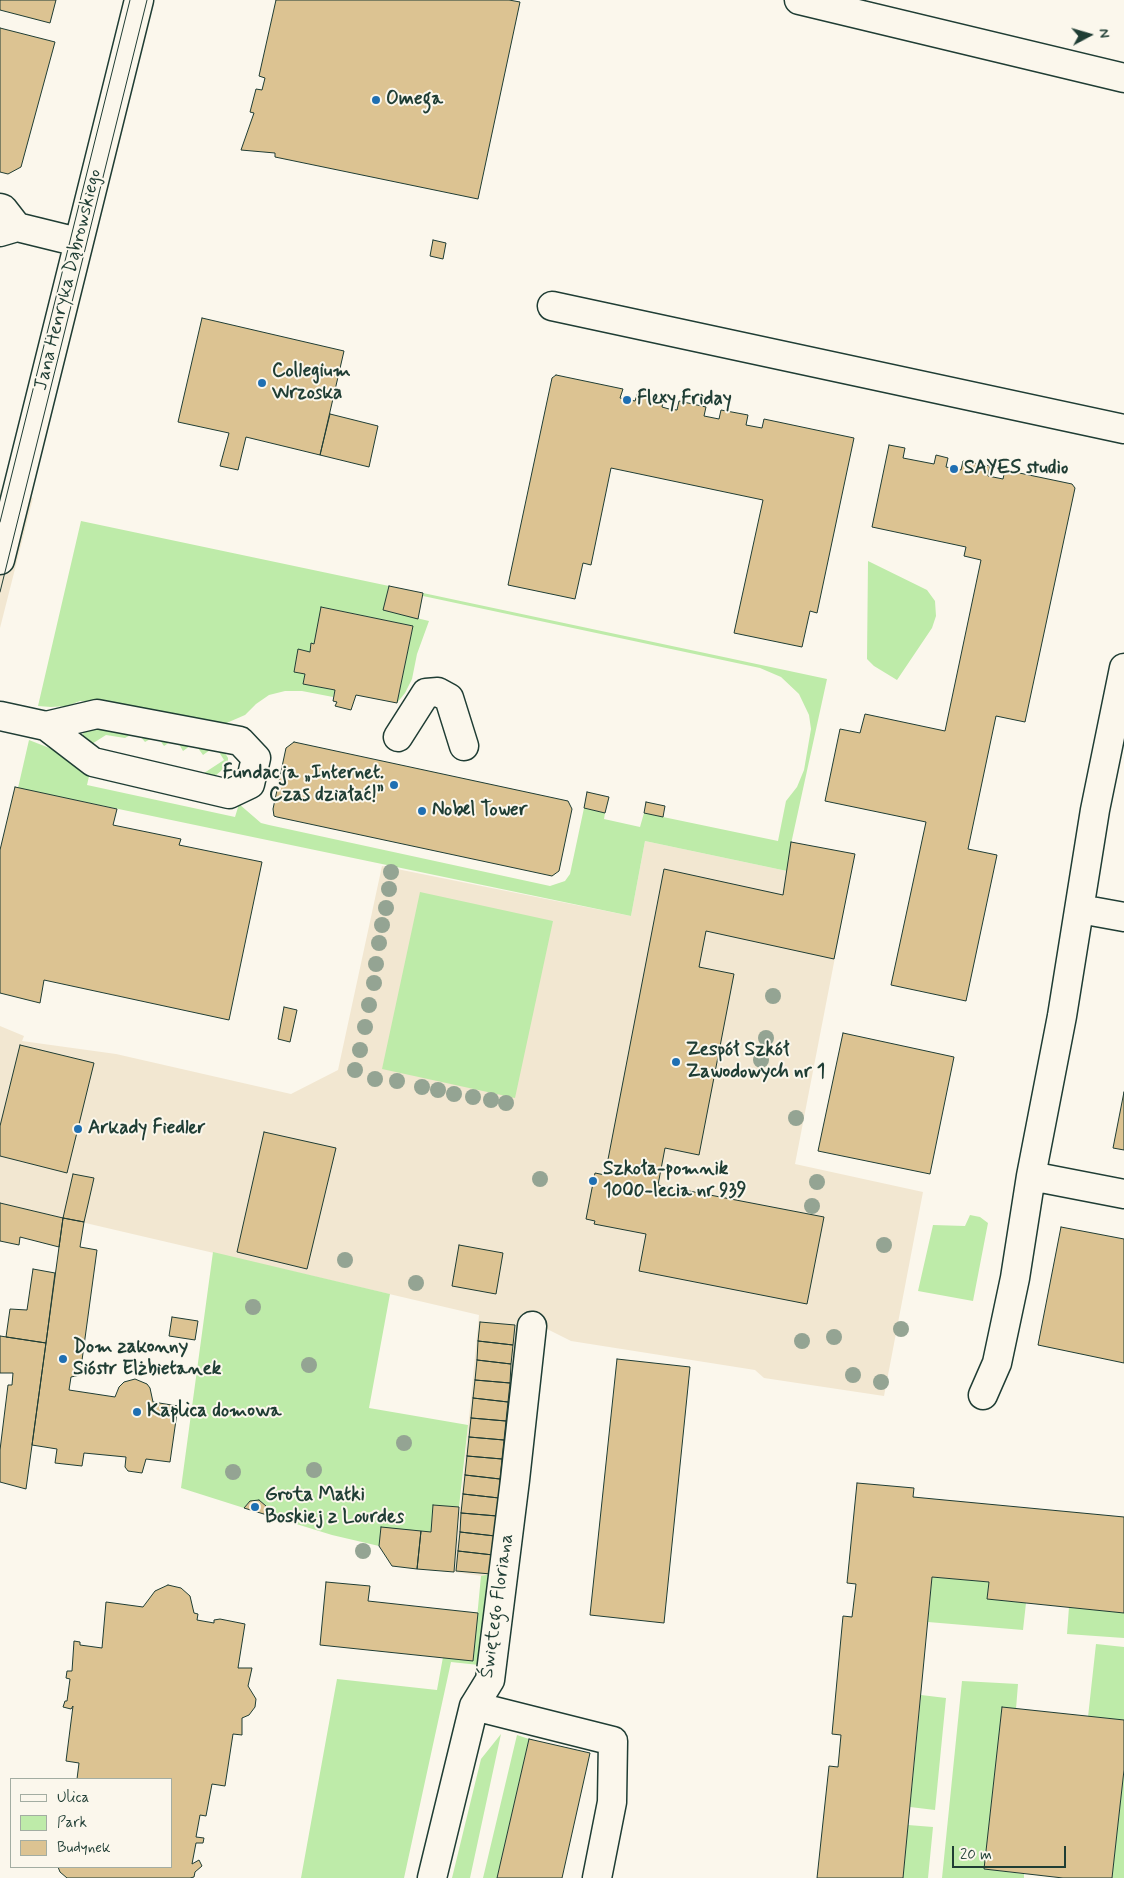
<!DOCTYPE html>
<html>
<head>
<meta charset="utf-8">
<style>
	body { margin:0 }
	#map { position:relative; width:1124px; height:1878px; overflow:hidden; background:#fbf7ec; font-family:Mynerve,sans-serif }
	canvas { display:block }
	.legend { position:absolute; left:10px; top:1778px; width:162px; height:90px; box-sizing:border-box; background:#fbf7ec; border:1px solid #a3ada2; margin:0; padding:6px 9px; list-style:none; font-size:15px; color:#1f3d34 }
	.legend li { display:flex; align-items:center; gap:10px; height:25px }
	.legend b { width:25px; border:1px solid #a3ada2 }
	.north { position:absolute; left:1064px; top:10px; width:50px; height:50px; -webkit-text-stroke:4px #fbf7ec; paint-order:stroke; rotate:84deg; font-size:14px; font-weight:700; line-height:20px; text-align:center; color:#1f3d34 }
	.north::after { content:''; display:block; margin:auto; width:18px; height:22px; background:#1f3d34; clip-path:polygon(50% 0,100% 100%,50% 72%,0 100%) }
	.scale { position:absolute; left:952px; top:1846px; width:114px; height:22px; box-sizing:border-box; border:2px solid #1f3d34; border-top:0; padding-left:6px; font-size:15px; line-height:18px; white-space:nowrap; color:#1f3d34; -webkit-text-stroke:4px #fbf7ec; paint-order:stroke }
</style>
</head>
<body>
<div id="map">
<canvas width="1124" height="1878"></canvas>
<ul class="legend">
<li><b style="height:6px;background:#fbf7ec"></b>Ulica</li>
<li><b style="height:14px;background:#beeba9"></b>Park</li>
<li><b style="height:14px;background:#dcc392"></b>Budynek</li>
</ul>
<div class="north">N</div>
<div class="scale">20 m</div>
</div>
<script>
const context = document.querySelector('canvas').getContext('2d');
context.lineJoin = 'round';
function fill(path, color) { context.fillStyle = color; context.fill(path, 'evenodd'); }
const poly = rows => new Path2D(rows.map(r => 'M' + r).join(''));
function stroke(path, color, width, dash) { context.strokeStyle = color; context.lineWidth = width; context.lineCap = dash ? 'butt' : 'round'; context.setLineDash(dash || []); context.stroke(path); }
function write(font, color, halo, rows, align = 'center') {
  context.font = font + ' Mynerve,sans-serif'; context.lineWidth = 4; context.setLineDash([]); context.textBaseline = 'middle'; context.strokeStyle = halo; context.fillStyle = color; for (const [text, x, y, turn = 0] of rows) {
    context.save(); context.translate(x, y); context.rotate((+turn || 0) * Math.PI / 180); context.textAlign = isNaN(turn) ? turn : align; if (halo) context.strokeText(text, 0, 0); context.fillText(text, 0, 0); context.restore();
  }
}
const built = poly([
	[0,490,33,498,0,628],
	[645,841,787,871,855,854,795,1164,923,1192,884,1396,764,1378,755,1370,571,1341,547,1329,521,1324,496,1578,454,1572,479,1315,0,1203,0,1026,24,1036,22,1041,116,1054,291,1094,338,1070,382,866,631,916]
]);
const green = poly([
	[81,521,389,586,383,610,429,621,417,654,412,679,405,693,397,703,413,626,322,607,314,644,311,643,310,652,298,650,294,672,305,674,303,684,335,690,333,697,302,691,285,691,269,695,256,704,245,715,222,725,109,701,80,701,67,706,51,707,38,706],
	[868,561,927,590,935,601,936,616,932,628,897,680,874,666,867,659],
	[423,593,827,679,791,844,787,871,645,841,631,916,18,788,29,740,57,751,90,772,87,785,235,817,239,804,261,823,269,825,550,886,565,881,570,874,584,808,605,813,604,819,640,827,644,813,778,841,786,801,797,787,804,770,811,729,809,715,799,694,781,677,760,668,423,596],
	[90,723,222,748,228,758,228,765,215,776,201,775,224,760,219,752,210,750,203,755,198,748,190,746,183,751,179,744,170,742,164,746,159,739,152,738,145,742,140,736,132,734,125,738,106,735,87,747,83,738,83,732],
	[420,892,553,921,515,1098,382,1069],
	[970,1215,980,1217,988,1223,973,1301,918,1291,933,1225,965,1226],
	[213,1252,390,1294,369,1408,468,1425,459,1507,433,1505,431,1532,381,1528,379,1546,332,1535,267,1515,266,1506,259,1500,250,1501,244,1508,181,1488],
	[491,1574,479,1665,451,1662,404,1878,301,1878,337,1679,437,1690,443,1657,473,1660,481,1576],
	[932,1577,989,1582,987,1599,1026,1603,1023,1630,928,1622],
	[1069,1607,1124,1613,1124,1638,1067,1634],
	[1096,1644,1124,1647,1124,1720,1088,1717],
	[962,1681,1018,1684,1016,1709,1002,1708,984,1869,1024,1874,1024,1878,942,1878],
	[921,1695,946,1698,935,1810,910,1807],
	[501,1734,470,1878,452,1878,481,1759],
	[517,1735,529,1739,497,1878,483,1878],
	[1124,1770,1124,1878,1112,1878],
	[908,1825,933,1827,928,1878,903,1878]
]);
const building = poly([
	[0,0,56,0,50,23,0,10,0,0],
	[276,0,509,0,520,2,478,199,275,157,275,153,241,150,254,113,250,112,256,89,262,90,265,78,259,76,276,0],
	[0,28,55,42,21,167,8,174,0,172,0,28],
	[433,240,446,243,443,259,430,256,433,240],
	[202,318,344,351,320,455,246,437,238,470,220,466,229,433,178,422,202,318],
	[556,375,623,389,620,398,635,401,638,392,664,398,662,407,669,409,677,410,679,401,706,407,704,416,719,419,721,410,748,415,746,425,762,428,764,419,854,438,817,613,810,611,802,647,734,633,763,500,611,468,591,565,583,563,575,599,508,585,552,378,556,375],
	[330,414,378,426,369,467,320,455,330,414],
	[889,445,905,448,903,458,934,464,936,455,948,458,946,467,961,470,963,461,990,466,988,476,1003,479,1005,470,1072,484,1075,488,1025,722,996,716,968,849,997,855,966,1001,891,985,926,822,825,801,840,729,860,733,865,714,945,731,981,560,964,556,966,547,872,527,889,445],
	[389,586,423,593,418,619,383,610,389,586],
	[321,607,413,626,397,703,356,695,351,710,335,706,337,702,333,701,335,690,303,684,305,674,294,672,298,649,310,652,311,643,314,644,321,607],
	[294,742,568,801,572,809,559,871,552,876,277,817,274,816,273,809,286,748,294,742],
	[15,787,117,809,113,825,181,839,179,845,262,862,229,1020,44,980,40,1003,0,993,0,850,15,787],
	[587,792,609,797,605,813,584,808,587,792],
	[646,802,665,806,663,817,644,813,646,802],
	[791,842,855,854,834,959,706,931,699,967,734,974,699,1155,665,1148,658,1185,824,1217,807,1304,639,1271,646,1234,594,1224,595,1221,586,1219,595,1173,605,1175,664,869,783,895,791,842],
	[284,1007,297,1010,290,1042,278,1039,284,1007],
	[843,1033,954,1057,930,1174,818,1151,843,1033],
	[20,1045,94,1063,67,1173,0,1156,0,1126,20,1045],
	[1124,1092,1124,1150,1113,1148,1124,1092],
	[264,1132,336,1148,307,1269,237,1252,264,1132],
	[73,1174,94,1178,84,1222,63,1218,73,1174],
	[0,1203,63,1218,59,1247,20,1237,19,1245,0,1241,0,1203],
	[63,1218,84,1222,80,1247,97,1250,80,1375,71,1377,69,1390,115,1397,119,1387,124,1382,135,1379,147,1384,150,1388,153,1402,178,1406,170,1462,146,1459,142,1473,128,1471,125,1467,126,1457,84,1453,82,1466,55,1463,57,1449,32,1445,63,1218],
	[1061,1227,1124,1239,1124,1363,1038,1345,1061,1227],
	[459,1245,503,1253,496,1294,452,1286,459,1245],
	[33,1269,55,1273,46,1343,6,1337,10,1309,27,1310,33,1269],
	[172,1317,198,1321,195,1340,169,1336,172,1317],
	[480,1322,515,1325,513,1345,478,1341,480,1322],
	[0,1336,46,1343,26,1489,0,1482,0,1450,8,1385,12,1385,13,1373,0,1373,0,1336],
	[478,1341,513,1345,511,1364,477,1360,478,1341],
	[617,1359,690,1367,664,1623,590,1615,617,1359],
	[477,1360,511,1364,510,1383,475,1380,477,1360],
	[475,1380,510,1383,508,1402,473,1398,475,1380],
	[473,1398,508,1402,506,1421,471,1418,473,1398],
	[471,1418,506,1421,504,1440,469,1437,471,1418],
	[469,1437,504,1440,502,1459,467,1456,469,1437],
	[467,1456,502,1459,500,1479,465,1475,467,1456],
	[465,1475,500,1479,499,1498,463,1494,465,1475],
	[857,1483,914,1488,913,1497,1124,1517,1124,1613,987,1599,989,1582,932,1577,903,1878,817,1878,829,1766,838,1767,841,1735,832,1734,843,1616,852,1617,856,1584,847,1583,857,1483],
	[463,1494,499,1498,497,1516,461,1513,463,1494],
	[259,1500,266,1506,267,1515,244,1508,250,1501,259,1500],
	[433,1505,459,1507,454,1572,417,1569,421,1531,431,1532,433,1505],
	[461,1513,497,1516,495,1536,460,1532,461,1513],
	[381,1527,421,1531,417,1569,392,1566,379,1546,381,1527],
	[460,1532,495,1536,493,1555,458,1551,460,1532],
	[458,1551,493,1555,491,1574,456,1571,458,1551],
	[326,1582,370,1586,368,1601,478,1613,473,1661,320,1645,326,1582],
	[168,1585,181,1588,190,1596,194,1613,198,1614,197,1620,214,1623,214,1620,220,1619,245,1624,238,1668,252,1668,248,1686,256,1699,255,1707,249,1715,242,1718,242,1735,233,1734,225,1786,212,1784,206,1816,200,1815,196,1837,204,1838,203,1843,196,1843,192,1864,199,1860,202,1866,195,1872,194,1877,190,1878,67,1878,60,1872,58,1867,171,1867,171,1779,77,1779,79,1763,66,1761,73,1706,71,1709,63,1707,65,1701,67,1701,70,1679,66,1678,67,1671,72,1671,74,1641,80,1642,80,1645,102,1648,106,1602,143,1607,155,1591,168,1585],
	[1002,1707,1124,1720,1124,1770,1112,1878,1063,1878,984,1869,1002,1707],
	[529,1739,590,1753,562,1878,497,1878,529,1739]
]);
const minor = poly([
	[799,0,1124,78],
	[0,208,3,209,17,227],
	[0,232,17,227,78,242],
	[552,306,1124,429],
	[0,560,139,0],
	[0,716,46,726,97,714,240,741,256,758,250,784,229,794,93,762,46,726],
	[398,737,426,693,438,692,449,698,464,746],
	[1080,909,1124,917],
	[1031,1176,1124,1194],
	[983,1395,997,1363,1015,1278,1031,1176,1062,1016,1095,810,1124,668],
	[474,1706,613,1741,612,1802,597,1878],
	[432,1878,474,1706,490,1680,515,1480,532,1326]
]);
const tram = poly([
	[0,522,130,0],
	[0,592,147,0]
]);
const trees = [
	[391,872],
	[389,889],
	[386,908],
	[382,925],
	[379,943],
	[376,964],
	[374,983],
	[773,996],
	[369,1005],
	[365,1027],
	[766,1038],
	[360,1050],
	[761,1060],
	[355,1070],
	[375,1079],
	[397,1081],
	[422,1087],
	[438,1090],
	[454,1094],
	[473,1097],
	[491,1100],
	[506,1103],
	[796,1118],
	[540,1179],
	[817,1182],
	[812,1206],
	[884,1245],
	[345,1260],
	[416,1283],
	[253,1307],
	[901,1329],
	[834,1337],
	[802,1341],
	[309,1365],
	[853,1375],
	[881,1382],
	[404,1443],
	[314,1470],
	[233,1472],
	[363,1551]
];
const markers = [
	[376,100,5,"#1f6fb2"],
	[262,383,5,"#1f6fb2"],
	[627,400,5,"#1f6fb2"],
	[954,469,5,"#1f6fb2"],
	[394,785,5,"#1f6fb2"],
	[422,811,5,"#1f6fb2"],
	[676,1062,5,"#1f6fb2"],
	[78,1129,5,"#1f6fb2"],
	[593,1181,5,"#1f6fb2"],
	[63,1359,5,"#1f6fb2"],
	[137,1412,5,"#1f6fb2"],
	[255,1507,5,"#1f6fb2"]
];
const poiNames = [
	["Omega",386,100],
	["Collegium",272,372],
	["Wrzoska",272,394],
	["Flexy Friday",637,400],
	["SAYES studio",964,469],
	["Fundacja „Internet.",384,774,"right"],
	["Czas działać!”",384,796,"right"],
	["Nobel Tower",432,811],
	["Zespół Szkół",686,1051],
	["Zawodowych nr 1",686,1073],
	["Arkady Fiedler",88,1129],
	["Szkoła-pomnik",603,1170],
	["1000-lecia nr 939",603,1192],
	["Dom zakonny",73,1348],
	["Sióstr Elżbietanek",73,1370],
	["Kaplica domowa",147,1412],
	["Grota Matki",265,1496],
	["Boskiej z Lourdes",265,1518]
];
const streetNames = [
	["Jana Henryka Dąbrowskiego",69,280,-76],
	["Świętego Floriana",498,1606,-82]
];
fill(built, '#f2e7d1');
fill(green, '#beeba9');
fill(building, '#dcc392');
stroke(building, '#1f3d34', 1);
stroke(minor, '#1f3d34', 31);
stroke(minor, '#fbf7ec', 28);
stroke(tram, '#1f3d34', 1);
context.fillStyle = '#94a493';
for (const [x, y] of trees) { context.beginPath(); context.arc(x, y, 8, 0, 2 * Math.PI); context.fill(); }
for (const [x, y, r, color] of markers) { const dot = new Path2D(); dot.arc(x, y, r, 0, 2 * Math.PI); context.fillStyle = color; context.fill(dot); stroke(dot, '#fbf7ec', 2); }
write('bold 19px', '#1f3d34', '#fbf7ec', poiNames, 'left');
write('19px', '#1f3d34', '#fbf7ec', streetNames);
</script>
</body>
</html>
